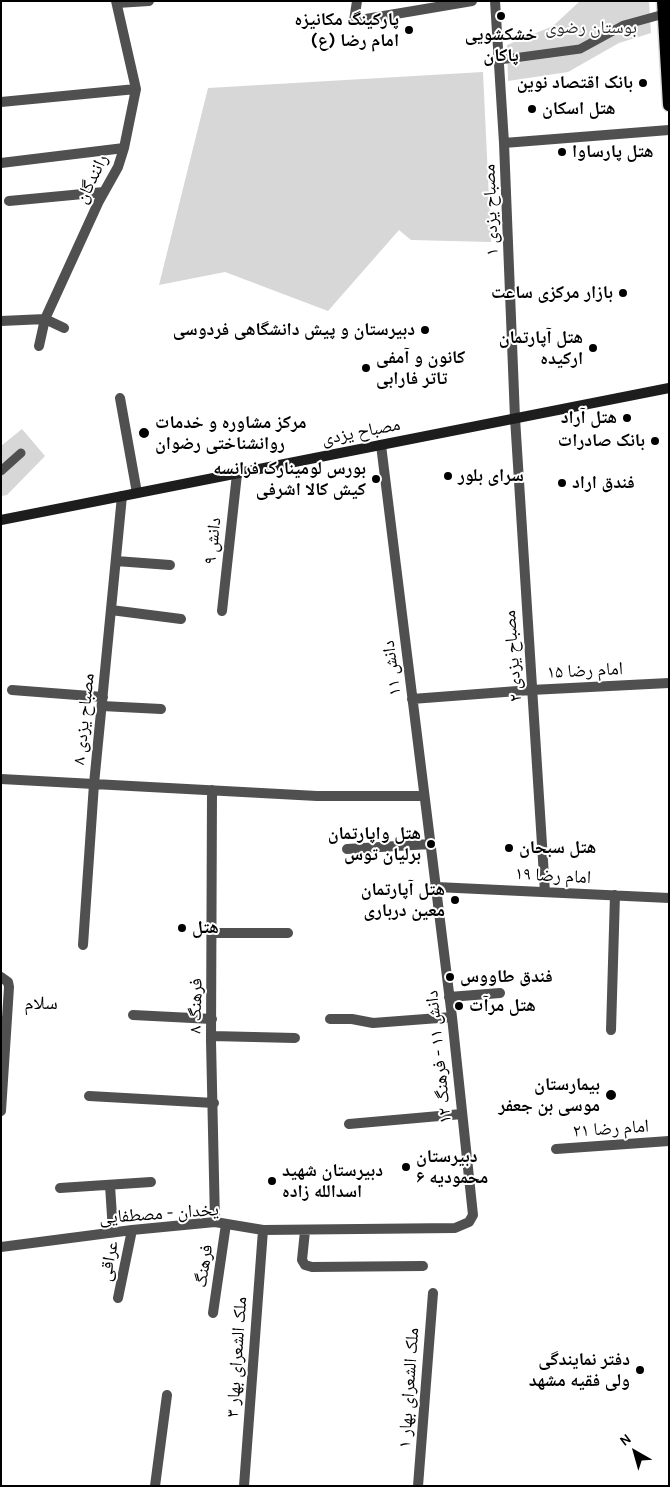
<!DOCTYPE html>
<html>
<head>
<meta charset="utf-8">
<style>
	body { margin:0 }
	#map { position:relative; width:670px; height:1487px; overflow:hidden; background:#fff; font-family:Karla,sans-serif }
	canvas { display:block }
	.frame { position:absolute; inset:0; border:2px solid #000; pointer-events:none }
	.north { position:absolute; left:610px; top:1427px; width:50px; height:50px; -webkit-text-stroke:4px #fff; paint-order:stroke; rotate:322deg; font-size:14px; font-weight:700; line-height:20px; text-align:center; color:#000 }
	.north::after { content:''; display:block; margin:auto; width:18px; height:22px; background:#000; clip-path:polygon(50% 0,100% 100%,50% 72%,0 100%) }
</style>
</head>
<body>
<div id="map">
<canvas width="670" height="1487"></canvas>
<div class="frame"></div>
<div class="north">N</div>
</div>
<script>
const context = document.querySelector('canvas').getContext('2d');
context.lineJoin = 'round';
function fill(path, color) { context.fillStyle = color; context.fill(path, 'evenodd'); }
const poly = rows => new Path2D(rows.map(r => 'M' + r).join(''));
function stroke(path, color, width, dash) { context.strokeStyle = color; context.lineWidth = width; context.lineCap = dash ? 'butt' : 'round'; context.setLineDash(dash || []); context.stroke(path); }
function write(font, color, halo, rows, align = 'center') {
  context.font = font + ' Karla,"Noto Naskh Arabic",sans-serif'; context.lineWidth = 4; context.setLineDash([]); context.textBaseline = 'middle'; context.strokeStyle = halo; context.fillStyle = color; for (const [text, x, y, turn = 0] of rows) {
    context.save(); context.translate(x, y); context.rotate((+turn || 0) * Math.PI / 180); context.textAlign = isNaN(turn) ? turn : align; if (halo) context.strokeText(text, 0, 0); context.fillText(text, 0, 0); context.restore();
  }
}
const green = poly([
	[580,1,649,1,651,33,619,43,568,72,508,81,507,45,553,26],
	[483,72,491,242,411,240,399,230,328,311,225,272,159,285,208,88],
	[22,429,45,456,7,495,1,496,1,446]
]);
const pedestrian = poly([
	[499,60,580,49,624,25,664,14],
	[1,471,21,453]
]);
const minor = poly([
	[357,1,354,21,472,1],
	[495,1,504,143,515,418,545,892],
	[117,3,149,1],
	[1,102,136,89],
	[504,143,669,130],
	[1,163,124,148],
	[9,201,104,192],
	[1,321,45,319,64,328],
	[39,346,45,319,99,201,118,167,124,148,136,89,116,1],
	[120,398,137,493],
	[116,561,170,565],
	[111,610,181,619],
	[222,611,237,474],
	[12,690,103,697],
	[412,699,531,690,669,683],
	[102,706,161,709],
	[1,779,317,796,424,796],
	[212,790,211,1041,215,1222],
	[347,849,430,844],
	[436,887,669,898],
	[212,933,288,933],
	[83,945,94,784,122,496],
	[1,977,8,982,9,987,1,1111],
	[449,997,500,993],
	[133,1015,212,1019],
	[330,1019,352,1019,373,1023,452,1017],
	[611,1030,615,895],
	[212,1036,295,1038],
	[89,1096,214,1103],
	[349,1124,462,1114],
	[556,1149,669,1141],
	[110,1185,113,1232],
	[60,1188,151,1182],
	[305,1231,302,1260,305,1265,312,1267,423,1266],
	[1,1247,132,1230,215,1222,263,1230,455,1228,469,1222,473,1215,452,1017,381,445],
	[118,1298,132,1230],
	[213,1313,226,1224],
	[155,1486,167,1395],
	[244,1486,263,1230],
	[418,1486,433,1293]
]);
const secondary = poly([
	[1,520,669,388]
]);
const primary = poly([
	[663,1,669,105]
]);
const markers = [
	[501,16,5,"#000"],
	[409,30,5,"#000"],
	[643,83,5,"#000"],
	[532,109,5,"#000"],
	[562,152,5,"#000"],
	[623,293,5,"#000"],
	[425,330,5,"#000"],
	[593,348,5,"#000"],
	[366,368,5,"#000"],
	[627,418,5,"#000"],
	[144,433,6,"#000"],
	[655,441,5,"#000"],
	[448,476,5,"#000"],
	[376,479,5,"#000"],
	[562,483,5,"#000"],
	[431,844,5,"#000"],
	[509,848,5,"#000"],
	[455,900,5,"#000"],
	[182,928,5,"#000"],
	[450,977,5,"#000"],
	[459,1006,5,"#000"],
	[611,1095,6,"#000"],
	[406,1167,5,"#000"],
	[272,1181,5,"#000"],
	[640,1370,5,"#000"]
];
const poiNames = [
	["پارکینگ مکانیزه",399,20],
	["امام رضا (ع)",399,41],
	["خشکشویی",501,35,"center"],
	["پاکان",501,56,"center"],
	["بانک اقتصاد نوین",633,83],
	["هتل اسکان",542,109,"left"],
	["هتل پارساوا",572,152,"left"],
	["بازار مرکزی ساعت",613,293],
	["دبیرستان و پیش دانشگاهی فردوسی",415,330],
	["هتل آپارتمان",583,338],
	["ارکیده",583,359],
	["کانون و آمفی",376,358,"left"],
	["تاتر فارابی",376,379,"left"],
	["هتل آراد",617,418],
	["مرکز مشاوره و خدمات",155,423,"left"],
	["روانشناختی رضوان",155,444,"left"],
	["بانک صادرات",645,441],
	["بورس لومینارک فرانسه",366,469],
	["کیش کالا اشرفی",366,490],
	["سرای بلور",458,476,"left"],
	["فندق اراد",572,483,"left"],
	["هتل واپارتمان",421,834],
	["برلیان توس",421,855],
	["هتل سبحان",519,848,"left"],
	["هتل آپارتمان",445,890],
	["معین درباری",445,911],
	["هتل",192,928,"left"],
	["فندق طاووس",460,977,"left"],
	["هتل مرآت",469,1006,"left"],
	["بیمارستان",600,1085],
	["موسی بن جعفر",600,1106],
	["دبیرستان",416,1157,"left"],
	["محمودیه ۶",416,1178,"left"],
	["دبیرستان شهید",282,1171,"left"],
	["اسدالله زاده",282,1192,"left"],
	["دفتر نمایندگی",630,1360],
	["ولی فقیه مشهد",630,1381]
];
const parkNames = [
	["بوستان رضوی",591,28]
];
const streetNames = [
	["رانندگان",92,179,-64],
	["مصباح یزدی ۱",491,210,-92],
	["مصباح یزدی",361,432,-11],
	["دانش ۹",213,541,-84],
	["مصباح یزدی ۲",513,656,-94],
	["دانش ۱۱",392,668,-97],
	["امام رضا ۱۵",585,671,-3],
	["مصباح یزدی ۸",84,719,-84],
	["امام رضا ۱۹",553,876,3],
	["فرهنگ ۸",196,1006,-89],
	["دانش ۱۱ - فرهنگ ۱۲",439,1057,-96],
	["امام رضا ۲۱",611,1129,-4],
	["یخدان - مصطفایی",159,1214,-4],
	["عراقی",109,1261,-79],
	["فرهنگ",204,1266,-81],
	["ملک الشعرای بهار ۳",237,1357,-86],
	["ملک الشعرای بهار ۱",409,1388,-86]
];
const neighbourhoodNames = [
	["سلام",41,1004]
];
fill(green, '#d7d7d7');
stroke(primary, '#dbdbdb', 15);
stroke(pedestrian, '#505050', 9);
stroke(minor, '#505050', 10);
stroke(secondary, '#1d1d1d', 10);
stroke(primary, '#000', 12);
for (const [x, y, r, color] of markers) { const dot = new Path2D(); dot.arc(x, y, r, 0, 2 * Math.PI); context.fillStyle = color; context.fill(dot); stroke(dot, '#fff', 2); }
write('bold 18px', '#000', '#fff', poiNames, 'right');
write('18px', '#2e2e2e', '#fff', parkNames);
write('18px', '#000', '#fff', streetNames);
write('19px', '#000', '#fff', neighbourhoodNames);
</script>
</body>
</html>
